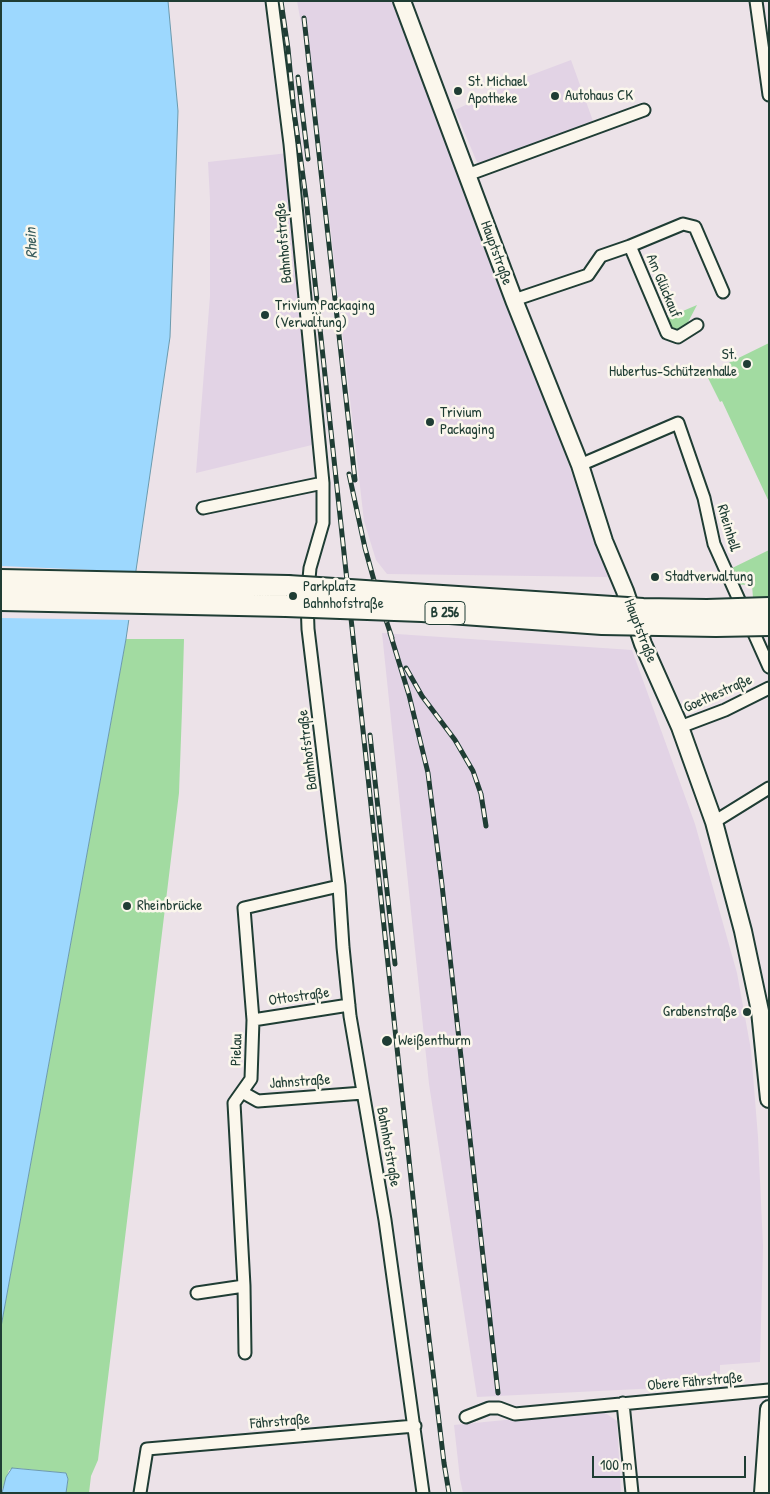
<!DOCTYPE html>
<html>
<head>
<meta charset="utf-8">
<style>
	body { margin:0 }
	#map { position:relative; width:770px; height:1494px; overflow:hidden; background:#ece2e8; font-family:"Patrick Hand",sans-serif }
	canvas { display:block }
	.frame { position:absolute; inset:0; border:2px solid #1f3d34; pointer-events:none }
	.scale { position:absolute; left:592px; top:1456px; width:154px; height:22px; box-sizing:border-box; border:2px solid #1f3d34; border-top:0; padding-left:6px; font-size:15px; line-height:18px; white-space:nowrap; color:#1f3d34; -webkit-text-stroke:4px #fbf7ec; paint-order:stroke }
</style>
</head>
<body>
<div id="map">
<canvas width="770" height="1494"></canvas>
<div class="frame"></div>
<div class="scale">100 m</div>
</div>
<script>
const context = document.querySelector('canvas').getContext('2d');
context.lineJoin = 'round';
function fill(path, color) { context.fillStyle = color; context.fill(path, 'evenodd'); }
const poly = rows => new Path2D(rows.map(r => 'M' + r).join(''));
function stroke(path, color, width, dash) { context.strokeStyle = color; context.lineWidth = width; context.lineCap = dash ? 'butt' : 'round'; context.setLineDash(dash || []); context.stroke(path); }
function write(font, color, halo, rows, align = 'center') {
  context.font = font + ' "Patrick Hand",sans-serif'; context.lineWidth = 5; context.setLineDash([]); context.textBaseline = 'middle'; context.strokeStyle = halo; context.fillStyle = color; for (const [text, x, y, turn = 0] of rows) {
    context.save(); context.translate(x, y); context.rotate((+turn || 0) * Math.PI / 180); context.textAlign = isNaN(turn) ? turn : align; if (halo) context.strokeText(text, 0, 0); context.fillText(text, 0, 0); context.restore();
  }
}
const built = poly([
	[297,1,393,1,565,454,608,577,387,574,376,560,364,521,317,111],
	[571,60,593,121,479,167,455,110,523,78],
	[288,153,316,444,196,473,210,296,210,200,208,162],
	[382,633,632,650,695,824,737,973,751,1050,758,1137,763,1246,760,1362,720,1365,720,1385,477,1397,429,1084],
	[604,1412,617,1421,621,1493,463,1493,460,1479,454,1425,576,1413]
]);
const green = poly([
	[697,305,685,328,676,331,670,331,664,319],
	[769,343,769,502,722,401,720,402,706,374],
	[769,550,769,598,753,598,752,585,725,584,722,573],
	[126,639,184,639,182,710,179,793,98,1460,91,1476,89,1493,66,1493,68,1479,66,1473,15,1468,9,1470,1,1493,1,1327]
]);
const water = poly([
	[1,1,168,1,178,111,170,337,126,639,1,1327,1,1],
	[12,1468,66,1473,68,1479,66,1493,2,1493,6,1477,12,1468]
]);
const pier = poly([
	[1,566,138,572,131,620,1,618]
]);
const minor = poly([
	[272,1,290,144,323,483,323,523,310,568,307,600,308,629,339,886,343,947,350,1016,385,1220,423,1493],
	[756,1,769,95],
	[467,175,644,110],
	[630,246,683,224,695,227,723,292],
	[514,300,588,275,601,256,630,246,667,333,678,337,697,325],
	[580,465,678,423,704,498,714,544,769,667],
	[203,508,323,483],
	[680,727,725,710,769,688],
	[714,822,769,788],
	[253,1020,349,1005],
	[242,1092,258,1101,363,1093],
	[197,1293,244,1286],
	[245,1353,244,1286,234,1103,251,1079,253,1020,244,908,339,886],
	[623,1403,632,1493],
	[466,1417,489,1408,499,1408,515,1414,769,1390],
	[140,1493,147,1449,415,1426]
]);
const secondary = poly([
	[402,1,514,300,580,465,604,541,625,591,643,644,680,727,714,822,743,931,760,1011,769,1099],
	[763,1493,769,1409]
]);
const trunk = poly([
	[1,580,288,586],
	[1,600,286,606]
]);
const rail = poly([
	[281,1,288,49,294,111,306,198,421,1272,444,1463,449,1493],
	[304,18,355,480],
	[298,77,308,159],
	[349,474,365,548,380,602,392,638],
	[390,633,409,695,428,773,442,885,498,1393],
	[406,668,422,696,455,740,473,771,481,794,486,826],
	[370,735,395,964]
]);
const trunkBridge = poly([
	[288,586,643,609,707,610,769,608],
	[286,606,422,611,602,624,716,626,769,625]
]);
const markers = [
	[458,91,5,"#1f3d34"],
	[555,96,5,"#1f3d34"],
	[265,315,5,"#1f3d34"],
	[747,364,5,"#1f3d34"],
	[430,422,5,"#1f3d34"],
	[655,577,5,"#1f3d34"],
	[293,596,5,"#1f3d34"],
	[127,906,5,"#1f3d34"],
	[747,1012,5,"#1f3d34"],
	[387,1041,6,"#1f3d34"]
];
const shields = [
	[445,613,40]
];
const shieldNames = [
	["B 256",445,613]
];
const poiNames = [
	["St. Michael",468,82],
	["Apotheke",468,99],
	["Autohaus CK",565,96],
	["Trivium Packaging",275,306],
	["(Verwaltung)",275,323],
	["St.",737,355,"right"],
	["Hubertus-Schützenhalle",737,372,"right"],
	["Trivium",440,413],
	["Packaging",440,430],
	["Stadtverwaltung",665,577],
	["Parkplatz",303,587],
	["Bahnhofstraße",303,604],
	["Rheinbrücke",137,906],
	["Grabenstraße",737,1012,"right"],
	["Weißenthurm",398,1041]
];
const streetNames = [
	["Bahnhofstraße",284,243,-95],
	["Hauptstraße",496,253,70],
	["Am Glückauf",663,286,67],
	["Rheinhell",728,528,73],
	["Hauptstraße",640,631,69],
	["Goethestraße",718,694,-24],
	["Bahnhofstraße",308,750,-97],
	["Ottostraße",299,997,-8],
	["Pielau",237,1050,-88],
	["Jahnstraße",300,1082,-4],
	["Bahnhofstraße",388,1147,80],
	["Obere Fährstraße",695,1382,-5],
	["Fährstraße",280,1422,-5]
];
const waterNames = [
	["Rhein",32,243,-93]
];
fill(built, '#e2d3e5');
fill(green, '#a2dba1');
fill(water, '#9dd8fe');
stroke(water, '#6b9aad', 1);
fill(pier, '#ece2e8');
stroke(minor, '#1f3d34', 15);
stroke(secondary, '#1f3d34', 20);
stroke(trunk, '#1f3d34', 24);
stroke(minor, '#fbf7ec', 11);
stroke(secondary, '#fbf7ec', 16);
stroke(trunk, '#fbf7ec', 20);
stroke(rail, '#1f3d34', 5);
stroke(rail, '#fbf7ec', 3, [9]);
stroke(trunkBridge, '#1f3d34', 24, []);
stroke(trunkBridge, '#fbf7ec', 20);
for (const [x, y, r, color] of markers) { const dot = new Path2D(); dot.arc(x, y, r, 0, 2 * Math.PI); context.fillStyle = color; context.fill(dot); stroke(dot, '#fbf7ec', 2); }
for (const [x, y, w] of shields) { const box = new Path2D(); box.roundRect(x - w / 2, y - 11.5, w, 23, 4); context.fillStyle = '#fbf7ec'; context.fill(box); stroke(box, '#1f3d34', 1); }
write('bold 14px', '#1f3d34', null, shieldNames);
write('15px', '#1f3d34', '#fbf7ec', poiNames, 'left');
write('15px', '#1f3d34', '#fbf7ec', streetNames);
write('italic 16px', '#385c5c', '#fbf7ec', waterNames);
</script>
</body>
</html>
